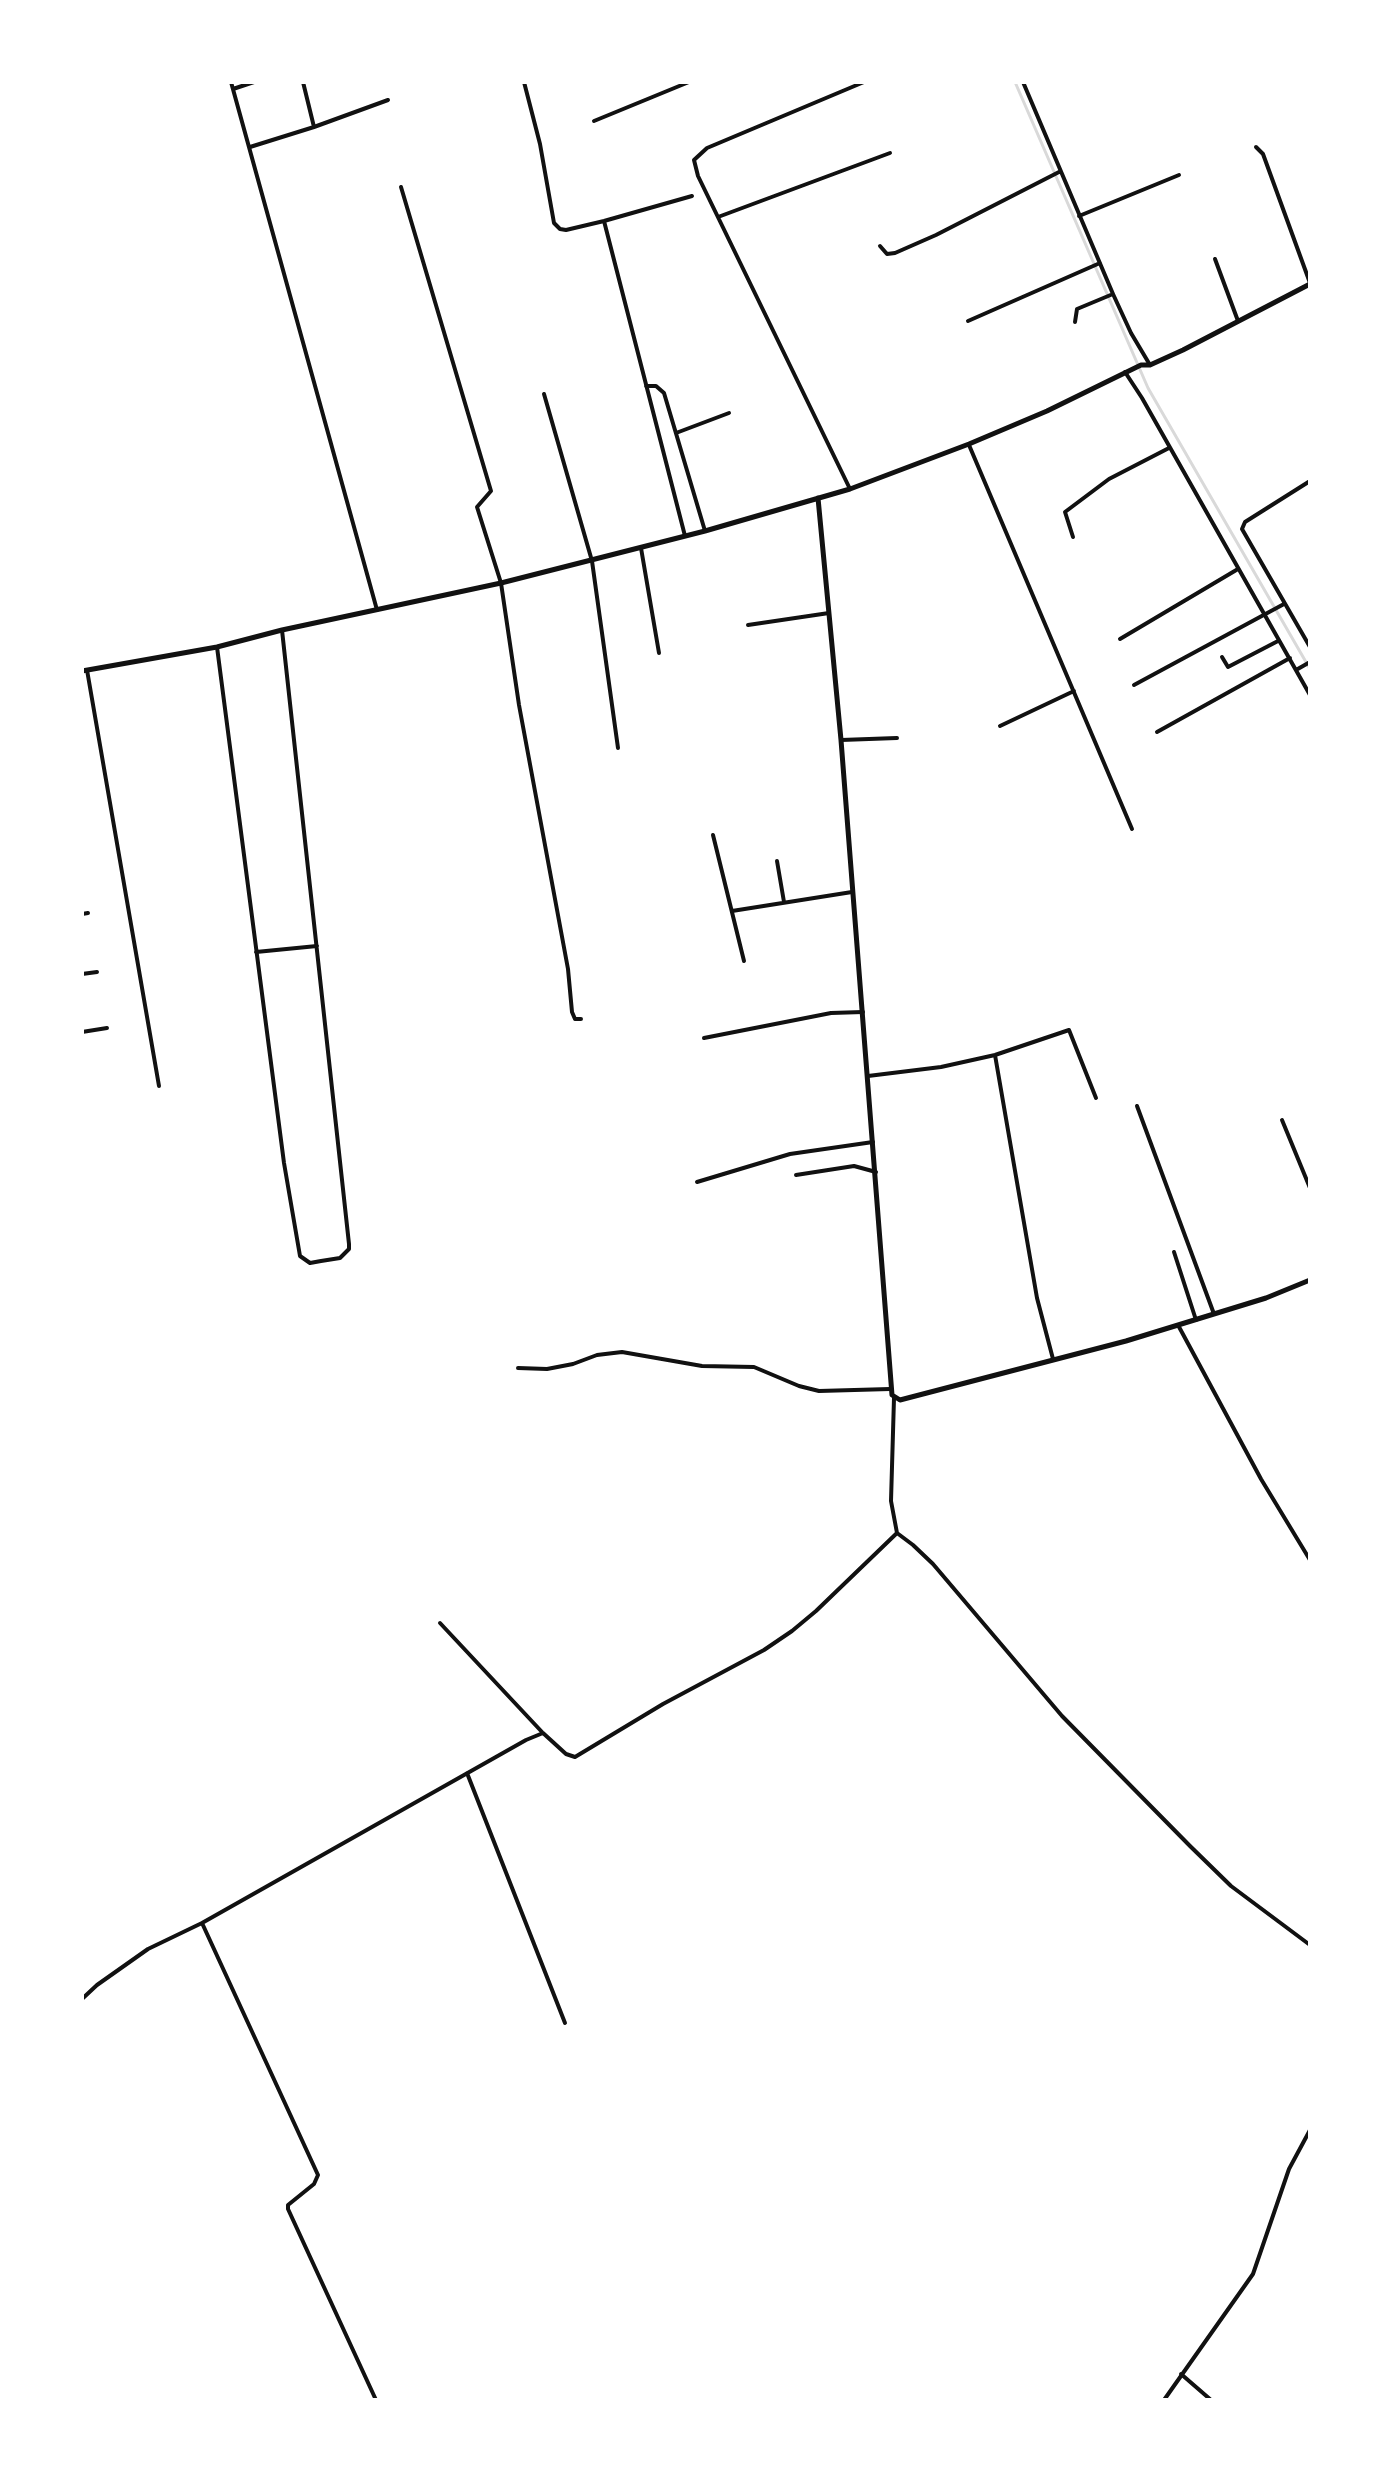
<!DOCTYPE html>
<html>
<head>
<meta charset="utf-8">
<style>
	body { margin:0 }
	#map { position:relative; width:1392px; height:2482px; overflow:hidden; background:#fff; font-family:"IBM Plex Sans",sans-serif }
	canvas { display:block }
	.frame { position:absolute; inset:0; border:84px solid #fff; pointer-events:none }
</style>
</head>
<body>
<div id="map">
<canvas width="1392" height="2482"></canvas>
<div class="frame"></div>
</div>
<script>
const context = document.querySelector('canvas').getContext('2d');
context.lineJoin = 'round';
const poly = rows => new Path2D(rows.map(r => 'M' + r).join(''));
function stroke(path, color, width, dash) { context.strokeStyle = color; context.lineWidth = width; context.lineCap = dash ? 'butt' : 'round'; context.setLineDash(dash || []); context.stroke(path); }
const stream = poly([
	[1015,82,1148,388,1310,669]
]);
const minor = poly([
	[231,82,377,610],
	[303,82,314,127],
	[524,82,540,144,554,223,560,229,566,230,604,221,692,196],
	[1023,82,1113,294,1131,333,1150,365],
	[233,89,254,82],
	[594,121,689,82],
	[250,147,314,127,388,100],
	[1256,147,1263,154,1310,283],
	[401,187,491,491,477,507,501,583,519,705,568,969,572,1012,575,1019,581,1019],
	[1079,216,1179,175],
	[718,217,890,153],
	[604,221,685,536],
	[880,246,887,254,895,253,936,235,1059,172],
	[1215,259,1238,321],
	[968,321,1100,263],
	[1075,322,1077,309,1113,294],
	[1125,372,1142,398,1310,695],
	[646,386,656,386,664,393,705,531],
	[544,394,592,561,618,748],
	[676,433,729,413],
	[969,445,1132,829],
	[1310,481,1245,522,1242,529,1310,647],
	[850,489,698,176,694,160,707,148,864,82],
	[1073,537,1065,512,1109,479,1169,448],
	[641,548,659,653],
	[748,625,829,613],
	[1120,639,1238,569],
	[217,647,284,1163,300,1256,310,1263,321,1261,340,1258,349,1249,349,1244,282,630],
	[1222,657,1228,667,1278,641],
	[87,670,159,1086],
	[1296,670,1310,662],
	[1134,685,1284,604],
	[1000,726,1074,691],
	[1157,732,1290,658],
	[841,740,897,738],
	[713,835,744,961],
	[777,861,784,902],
	[732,911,852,892],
	[82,914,88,913],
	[256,952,317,946],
	[82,974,97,972],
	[82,1032,107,1028],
	[704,1038,831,1013,863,1012],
	[995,1055,1037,1298,1053,1359],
	[868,1076,941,1067,995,1055,1069,1030,1096,1098],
	[1137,1106,1214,1314],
	[1282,1120,1310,1188],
	[796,1175,854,1166,876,1172],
	[697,1182,790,1154,873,1142],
	[1174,1252,1196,1320],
	[1178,1325,1261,1479,1310,1560],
	[518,1368,547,1369,573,1364,597,1355,622,1352,702,1366,754,1367,799,1386,819,1391,890,1389],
	[894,1398,891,1501,897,1533,913,1545,933,1564,1062,1716,1190,1846,1231,1886,1310,1945],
	[440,1623,542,1732],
	[467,1773,565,2023],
	[202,1923,318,2175,314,2184,288,2205,288,2209,376,2400],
	[82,1999,97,1985,148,1949,202,1923,526,1740,543,1733,566,1754,575,1757,663,1704,764,1650,792,1631,816,1611,897,1533],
	[1181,2374,1211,2400],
	[1164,2400,1253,2274,1289,2169,1310,2130]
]);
const tertiary = poly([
	[818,498,841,740,892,1395,900,1400,1126,1341,1266,1298,1310,1280],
	[82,671,217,647,282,630,501,583,705,531,850,489,969,444,1047,411,1141,365,1150,365,1183,350,1310,284]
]);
stroke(stream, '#d9d9d9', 3);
stroke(minor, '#111', 4);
stroke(tertiary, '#111', 5);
</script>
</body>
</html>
